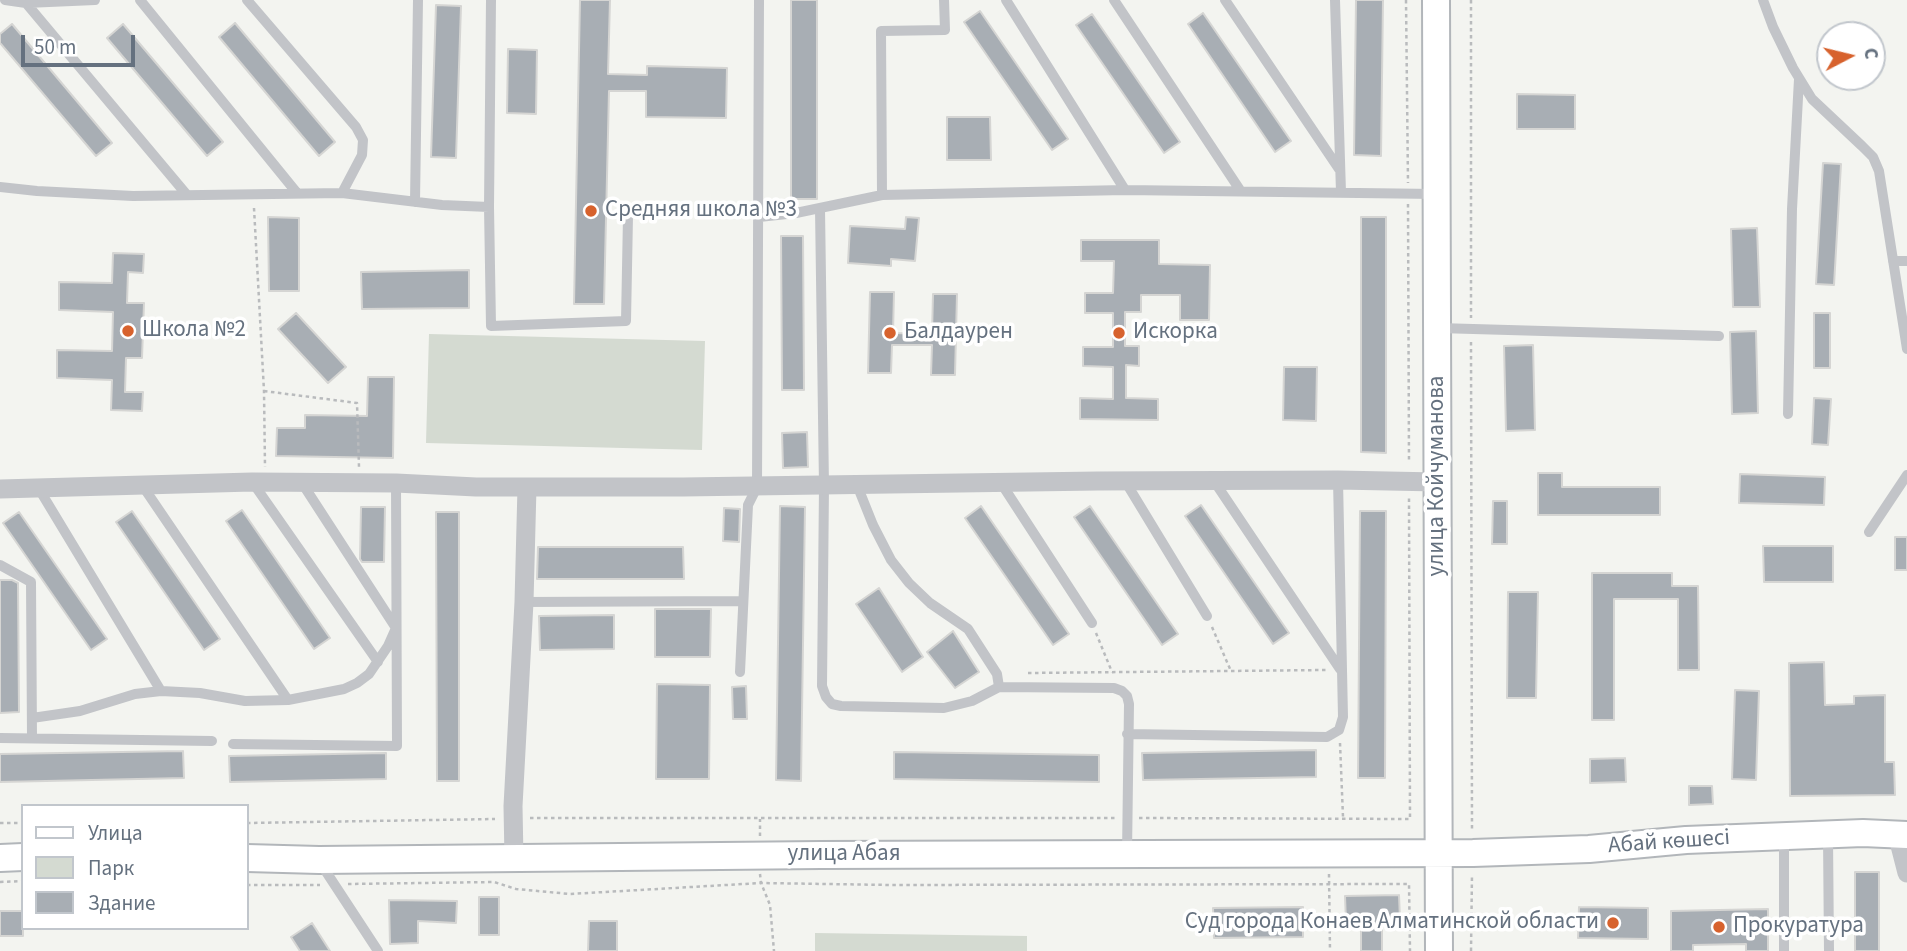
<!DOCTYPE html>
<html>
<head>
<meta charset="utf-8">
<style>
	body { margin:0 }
	#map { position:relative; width:1907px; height:951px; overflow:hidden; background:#f3f4f0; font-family:"Source Sans 3",sans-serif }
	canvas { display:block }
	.legend { position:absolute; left:21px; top:804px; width:228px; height:126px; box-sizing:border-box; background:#fff; border:2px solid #c1c6cc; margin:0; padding:9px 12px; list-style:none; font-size:21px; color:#65717f }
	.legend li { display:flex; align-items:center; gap:14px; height:35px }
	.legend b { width:35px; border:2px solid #c1c6cc }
	.north { position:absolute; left:1816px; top:21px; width:70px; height:70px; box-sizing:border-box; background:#fff; border:2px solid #c1c6cc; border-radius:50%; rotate:83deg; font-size:19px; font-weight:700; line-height:28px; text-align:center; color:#65717f }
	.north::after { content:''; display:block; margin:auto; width:24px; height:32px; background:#d7622d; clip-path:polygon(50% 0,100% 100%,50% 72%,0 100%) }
	.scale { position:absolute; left:21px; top:35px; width:114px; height:32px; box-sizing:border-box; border:4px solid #65717f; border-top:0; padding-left:9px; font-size:21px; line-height:24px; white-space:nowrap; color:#65717f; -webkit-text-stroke:5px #fff; paint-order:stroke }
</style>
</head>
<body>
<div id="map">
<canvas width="1907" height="951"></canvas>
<ul class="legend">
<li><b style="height:9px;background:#fff"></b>Улица</li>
<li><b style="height:19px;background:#d4dad1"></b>Парк</li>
<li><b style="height:19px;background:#a8aeb4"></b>Здание</li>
</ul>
<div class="north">С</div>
<div class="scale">50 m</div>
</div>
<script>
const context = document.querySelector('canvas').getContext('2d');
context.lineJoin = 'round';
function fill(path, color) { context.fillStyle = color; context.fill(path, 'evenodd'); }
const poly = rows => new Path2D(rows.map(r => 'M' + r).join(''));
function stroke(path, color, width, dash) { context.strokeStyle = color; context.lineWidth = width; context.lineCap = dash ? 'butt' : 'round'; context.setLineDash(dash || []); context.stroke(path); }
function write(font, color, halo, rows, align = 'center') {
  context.font = font + ' "Source Sans 3",sans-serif'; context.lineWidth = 7; context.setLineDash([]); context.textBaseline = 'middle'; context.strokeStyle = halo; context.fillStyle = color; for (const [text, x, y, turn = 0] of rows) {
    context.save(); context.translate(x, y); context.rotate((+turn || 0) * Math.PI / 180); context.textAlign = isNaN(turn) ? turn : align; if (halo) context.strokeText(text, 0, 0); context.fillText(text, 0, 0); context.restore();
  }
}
const green = poly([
	[429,334,705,341,702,450,426,443],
	[815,933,1027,936,1027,951,815,951]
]);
const building = poly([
	[580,0,610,0,608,74,647,75,647,66,727,68,726,118,646,117,646,91,609,91,604,304,574,304,580,0],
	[791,0,817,0,817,199,791,199,791,0],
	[1356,0,1383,0,1381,156,1354,155,1356,0],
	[436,5,461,6,456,158,431,157,436,5],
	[980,11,1068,139,1052,150,964,22,980,11],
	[1203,13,1291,141,1275,152,1188,24,1203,13],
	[1092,14,1180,142,1164,153,1076,25,1092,14],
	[235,23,335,142,319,156,219,37,235,23],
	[12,24,112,143,96,156,0,43,0,34,12,24],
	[123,24,223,142,207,156,107,38,123,24],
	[508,49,537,50,536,114,507,113,508,49],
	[1517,94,1575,95,1575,129,1517,129,1517,94],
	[947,117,990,117,991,160,947,160,947,117],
	[1823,163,1841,164,1834,285,1816,284,1823,163],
	[268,217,299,218,299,291,269,291,268,217],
	[906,217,919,218,915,261,891,259,891,266,848,263,850,226,905,229,906,217],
	[1361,217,1386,217,1386,453,1361,452,1361,217],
	[1757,228,1760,307,1733,307,1731,229,1757,228],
	[781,236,803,236,804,390,782,390,781,236],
	[1081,240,1159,240,1159,264,1210,265,1209,320,1180,320,1180,295,1141,295,1141,312,1125,312,1125,346,1139,346,1139,366,1126,365,1126,398,1158,399,1158,420,1080,419,1080,398,1113,399,1113,367,1083,366,1083,347,1113,347,1113,313,1085,313,1085,293,1113,293,1114,261,1081,261,1081,240],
	[113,253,144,254,143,273,128,272,127,303,144,303,142,358,126,358,125,392,143,392,142,411,111,410,112,380,57,378,57,350,112,351,113,312,59,310,59,282,112,283,113,253],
	[469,270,469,308,362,309,361,272,469,270],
	[870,292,894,292,893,333,932,334,933,294,957,294,955,375,931,375,932,345,892,345,891,373,868,373,870,292],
	[296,313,346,367,328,383,278,329,296,313],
	[1814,313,1830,313,1830,368,1814,368,1814,313],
	[1756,331,1758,413,1732,414,1730,332,1756,331],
	[1533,345,1535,430,1506,431,1504,346,1533,345],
	[1284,367,1317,367,1316,421,1283,420,1284,367],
	[368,377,394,377,393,458,276,456,277,428,305,428,305,415,367,416,368,377],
	[1814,398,1831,399,1828,445,1812,444,1814,398],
	[807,432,808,467,783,468,782,433,807,432],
	[1538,473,1562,473,1562,487,1660,487,1660,515,1538,515,1538,473],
	[1740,474,1825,477,1824,505,1739,503,1740,474],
	[1493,501,1507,501,1507,544,1492,544,1493,501],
	[1201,505,1289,633,1273,644,1185,516,1201,505],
	[780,506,805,507,801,781,776,780,780,506],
	[981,506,1069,634,1053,645,965,518,981,506],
	[1090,506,1178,634,1162,645,1074,517,1090,506],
	[361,507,385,507,384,562,362,562,360,559,361,507],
	[724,508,740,509,739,542,723,541,724,508],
	[242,510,330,638,314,649,226,521,242,510],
	[132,511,220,639,204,650,116,522,132,511],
	[1360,511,1386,511,1385,778,1358,778,1360,511],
	[19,512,107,639,91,650,3,523,19,512],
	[436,512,459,512,459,781,437,781,436,512],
	[1895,537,1907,537,1907,570,1895,570,1895,537],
	[1763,546,1833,546,1833,582,1764,582,1763,546],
	[538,547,683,547,684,579,537,579,538,547],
	[1592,573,1672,573,1672,586,1698,586,1699,670,1678,670,1678,599,1614,599,1614,720,1592,720,1592,573],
	[0,580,12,580,18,583,19,712,0,713,0,580],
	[879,588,923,657,902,672,856,604,879,588],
	[1508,592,1538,592,1536,698,1507,698,1508,592],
	[655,609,711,609,710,657,655,657,655,609],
	[614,615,614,649,540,650,539,616,614,615],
	[953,631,979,672,955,688,927,652,953,631],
	[1824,662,1825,705,1854,704,1854,696,1885,695,1885,762,1894,762,1895,795,1790,796,1789,663,1824,662],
	[657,684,710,685,709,779,656,779,657,684],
	[746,686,747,719,733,719,732,687,746,686],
	[1735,690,1759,691,1756,780,1732,779,1735,690],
	[1316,750,1316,777,1143,780,1142,753,1316,750],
	[183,751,184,778,0,782,0,754,183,751],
	[894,752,1099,755,1099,782,894,779,894,752],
	[386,753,386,779,230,782,229,756,386,753],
	[1625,758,1626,782,1590,783,1590,759,1625,758],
	[1689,786,1712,786,1713,804,1689,805,1689,786],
	[1855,872,1879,872,1879,951,1855,951,1855,872],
	[1399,895,1400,920,1382,921,1382,951,1361,951,1361,921,1346,922,1345,896,1399,895],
	[479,897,499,897,499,935,479,935,479,897],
	[389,900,457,901,456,923,418,921,418,943,390,944,389,900],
	[1303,907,1303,937,1214,938,1213,908,1303,907],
	[1579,907,1648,908,1648,939,1578,938,1579,907],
	[1768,909,1768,951,1746,951,1746,944,1693,945,1693,951,1671,951,1671,911,1768,909],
	[0,911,23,911,23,936,0,936,0,911],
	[589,921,617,921,617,951,588,951,589,921],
	[312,923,330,951,300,951,291,937,312,923]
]);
const path = poly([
	[1406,0,1408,183],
	[1471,0,1471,318],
	[1408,204,1409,463],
	[254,208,264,391,265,467],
	[1471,342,1472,832],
	[264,391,357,403,359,467],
	[1212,627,1230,669],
	[1096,633,1112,672],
	[1028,673,1326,670],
	[1340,743,1343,817],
	[530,818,1115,818],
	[1139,818,1410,819,1409,498],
	[0,823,23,823],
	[247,823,495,819],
	[760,836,760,819],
	[760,874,761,883,770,905,774,951],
	[1329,874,1330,951],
	[0,882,23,881],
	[348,884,494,882,516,889,570,894,761,883,891,885,1409,884,1410,951],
	[247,885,320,885],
	[1471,951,1472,874]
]);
const lane = poly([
	[5,0,26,3,95,0],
	[140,0,297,193],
	[247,0,356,127,363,140,362,155,342,193],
	[491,0,489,207,491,326,626,321,628,216],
	[1006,0,1125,190],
	[1114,0,1240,190],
	[1225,0,1339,169],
	[1335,0,1341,192],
	[1763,0,1773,27,1793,68,1812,99,1862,146,1873,157,1879,171,1907,349],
	[26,3,187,195],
	[0,187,37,191,133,196,342,193,442,205,489,207],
	[882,195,881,31,945,30,944,0],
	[415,202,418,0],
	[820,209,824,486,822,686,826,697,832,704,841,706,944,708,972,701,999,687,1114,688,1122,691,1127,696,1129,704,1127,854],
	[759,217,796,213,882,195,1125,190,1436,194],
	[1893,261,1907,261],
	[1438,328,1719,336],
	[1788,414,1792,209,1799,79],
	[1125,481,1207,616],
	[1214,481,1340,669],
	[253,483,378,662],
	[1001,483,1092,623],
	[142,485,288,700],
	[857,485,873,525,891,560,909,583,930,603,968,629,997,674,999,687],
	[39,489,161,691],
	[1869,532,1907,475],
	[0,565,31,582,32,738],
	[524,602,743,601],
	[740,672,748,505,757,487,759,0],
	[32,718,80,711,135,694,161,691,200,693,245,701,288,700,344,689,357,683,369,674,388,646,396,628,302,483],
	[1127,734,1327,737,1339,730,1343,717,1338,480],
	[0,738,212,741],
	[233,744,397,746,396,483],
	[1828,836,1829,951],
	[321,864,378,951],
	[1784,951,1784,837]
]);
const street = poly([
	[0,489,252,482,396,483,476,487,683,487,1098,481,1338,480,1438,482],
	[1897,834,1907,873],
	[514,859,513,806,524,602,527,487]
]);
const secondary = poly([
	[1436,0,1439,951],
	[0,858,23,857],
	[247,858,319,860,821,855,1473,853,1589,849,1686,840,1863,833,1907,835]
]);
const markers = [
	[591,211,7,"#d7622d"],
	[128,331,7,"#d7622d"],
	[890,333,7,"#d7622d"],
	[1119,333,7,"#d7622d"],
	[1613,923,7,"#d7622d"],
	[1719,927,7,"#d7622d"]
];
const poiNames = [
	["Средняя школа №3",605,211],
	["Школа №2",142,331],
	["Балдаурен",904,333],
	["Искоркa",1133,333],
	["Суд города Конаев Алматинской области",1599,923,"right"],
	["Прокуратура",1733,927]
];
const streetNames = [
	["улица Койчуманова",1438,476,-90],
	["Абай көшесі",1669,843,-4],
	["улица Абая",844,855]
];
fill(green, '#d4dad1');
fill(building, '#a8aeb4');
stroke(building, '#d5d5d3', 2);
stroke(secondary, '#b2b6ba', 30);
stroke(path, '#b9bbbd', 2.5, [3.5, 3.5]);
stroke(lane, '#c2c4c8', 10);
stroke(street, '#c2c4c8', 19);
stroke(secondary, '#fff', 26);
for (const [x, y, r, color] of markers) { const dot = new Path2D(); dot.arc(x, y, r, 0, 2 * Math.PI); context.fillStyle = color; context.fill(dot); stroke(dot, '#fff', 2.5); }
write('23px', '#65717f', '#fff', poiNames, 'left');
write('23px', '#65717f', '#fff', streetNames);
</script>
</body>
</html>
